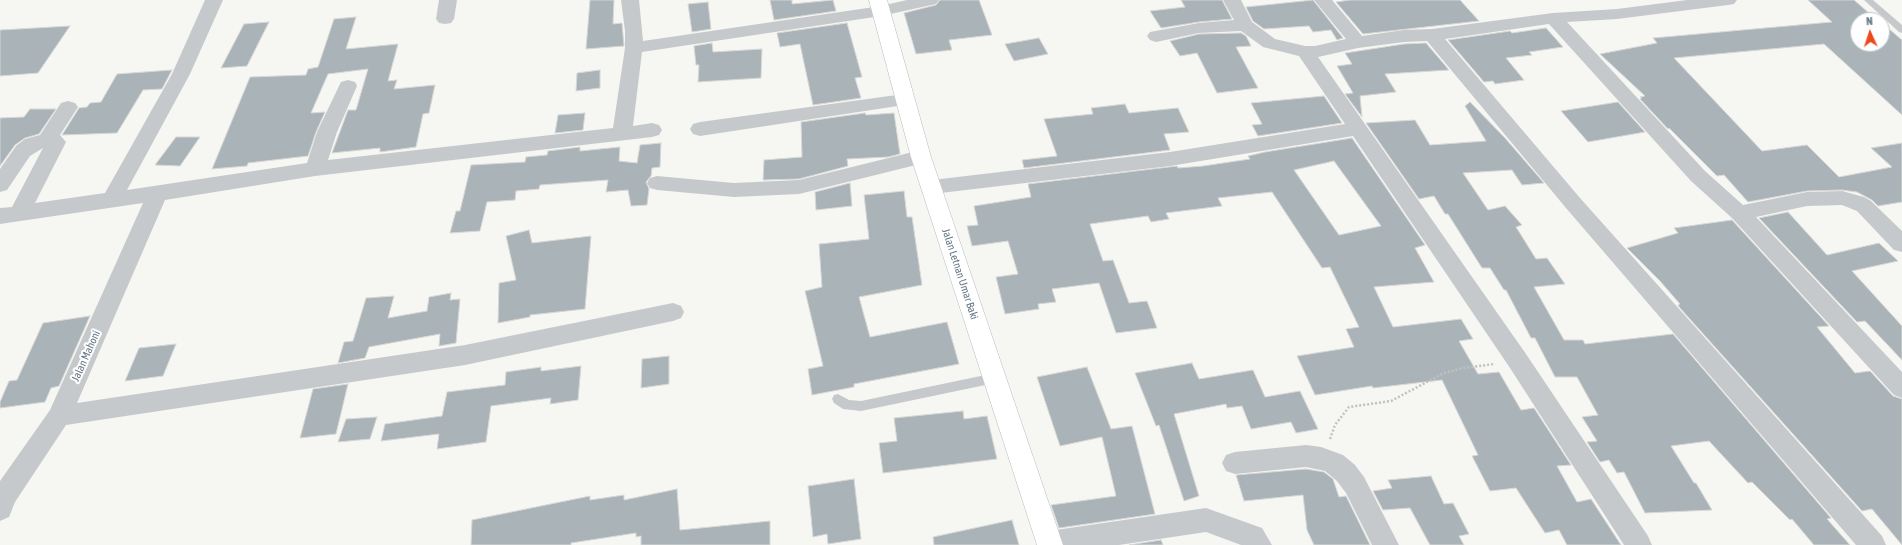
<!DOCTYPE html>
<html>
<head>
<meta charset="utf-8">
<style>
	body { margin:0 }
	#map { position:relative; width:1902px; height:545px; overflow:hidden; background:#f6f6f3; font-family:"Asap Condensed",sans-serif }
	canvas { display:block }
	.north { position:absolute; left:1850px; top:12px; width:40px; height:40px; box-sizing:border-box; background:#fff; border:1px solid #c1c9ce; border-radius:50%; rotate:357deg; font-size:11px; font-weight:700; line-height:16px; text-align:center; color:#647785 }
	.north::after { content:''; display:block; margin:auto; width:14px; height:18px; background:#ec4a1d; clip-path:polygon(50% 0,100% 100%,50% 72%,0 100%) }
</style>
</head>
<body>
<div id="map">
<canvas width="1902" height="545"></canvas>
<div class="north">N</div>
</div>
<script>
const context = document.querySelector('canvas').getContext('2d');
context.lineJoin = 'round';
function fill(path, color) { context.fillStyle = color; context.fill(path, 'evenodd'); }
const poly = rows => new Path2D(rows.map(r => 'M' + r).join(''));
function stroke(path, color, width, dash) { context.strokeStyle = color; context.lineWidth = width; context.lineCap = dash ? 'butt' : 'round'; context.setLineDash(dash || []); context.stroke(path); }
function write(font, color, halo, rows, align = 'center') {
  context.font = font + ' "Asap Condensed",sans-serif'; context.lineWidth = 4; context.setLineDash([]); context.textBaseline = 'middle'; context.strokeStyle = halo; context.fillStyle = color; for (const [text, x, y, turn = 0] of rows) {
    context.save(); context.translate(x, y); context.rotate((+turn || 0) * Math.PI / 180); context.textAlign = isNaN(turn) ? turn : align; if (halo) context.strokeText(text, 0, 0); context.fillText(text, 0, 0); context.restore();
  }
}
const building = poly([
	[590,0,614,0,613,24,622,23,624,46,586,49,590,0],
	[770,0,792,0,792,4,833,0,836,11,774,20,770,0],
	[940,0,979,0,992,35,949,40,952,50,916,54,904,13,936,5,940,0],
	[1181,0,1222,0,1232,19,1199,22,1161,28,1150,11,1185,7,1181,0],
	[1313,0,1343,38,1337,40,1331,30,1313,32,1309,26,1264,29,1253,21,1246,7,1313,0],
	[1350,0,1460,0,1479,21,1363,34,1336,2,1350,0],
	[1808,0,1854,0,1877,20,1858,20,1858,44,1882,44,1882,23,1902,40,1902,115,1824,44,1674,58,1762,151,1807,145,1839,177,1892,167,1871,148,1902,143,1902,202,1878,206,1872,200,1857,192,1842,190,1807,191,1748,202,1724,175,1717,176,1669,128,1668,129,1640,99,1642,98,1640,97,1645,96,1600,54,1657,43,1653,38,1832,22,1808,0],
	[708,2,711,29,692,32,688,4,708,2],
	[356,17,346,49,398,44,388,81,397,80,394,89,435,85,429,113,423,114,416,147,380,152,380,148,332,153,348,110,356,110,368,69,328,74,311,113,325,112,316,132,308,156,248,163,247,166,212,169,250,77,306,75,308,69,318,67,334,19,356,17],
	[269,22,247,66,221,68,244,24,269,22],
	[847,23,862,77,855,78,861,98,813,105,800,44,780,47,777,33,847,23],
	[70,26,38,73,0,76,0,30,70,26],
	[1546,28,1563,47,1529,52,1532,55,1506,58,1524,80,1495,84,1493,81,1484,82,1448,40,1510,31,1512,33,1546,28],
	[1241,33,1246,36,1251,46,1236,47,1258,88,1217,93,1197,53,1180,56,1170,41,1199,34,1241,33],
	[1039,38,1048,54,1014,61,1005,44,1039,38],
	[712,43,713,52,762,49,761,78,698,82,699,65,696,65,694,46,712,43],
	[1426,43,1449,70,1385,74,1396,92,1360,96,1362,117,1345,94,1353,93,1337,66,1352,64,1345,53,1404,44,1426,43],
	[172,70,162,89,143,90,117,133,62,135,79,108,87,107,90,103,101,102,117,74,172,70],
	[600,70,600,88,576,91,577,73,600,70],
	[1324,96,1342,123,1258,136,1252,125,1262,124,1251,103,1324,96],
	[1470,102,1505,138,1544,183,1522,185,1512,170,1463,173,1488,210,1505,206,1522,225,1516,227,1536,259,1547,258,1565,284,1534,287,1564,340,1583,340,1585,344,1673,334,1831,518,1827,519,1850,545,1814,545,1792,519,1790,520,1752,482,1748,483,1709,441,1671,446,1694,483,1696,483,1712,510,1645,513,1624,472,1617,473,1609,460,1600,462,1587,442,1597,441,1582,417,1598,415,1577,377,1555,377,1535,338,1531,338,1506,290,1504,290,1490,268,1482,268,1448,214,1445,214,1434,196,1419,199,1366,123,1415,120,1430,145,1486,141,1465,106,1470,102],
	[1618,102,1645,132,1588,142,1561,111,1618,102],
	[1125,104,1129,113,1178,108,1189,132,1164,134,1170,150,1024,168,1022,160,1057,156,1044,119,1093,114,1091,108,1125,104],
	[30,109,56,109,39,134,25,138,15,145,0,166,0,118,24,117,30,109],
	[585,113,583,130,555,133,558,115,585,113],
	[865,113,866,115,894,113,900,154,888,157,847,159,848,166,799,179,763,180,764,160,802,157,801,122,865,113],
	[176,137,200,137,180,166,155,165,176,137],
	[1352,138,1425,245,1415,248,1434,282,1374,287,1393,327,1461,319,1473,339,1459,341,1478,374,1499,372,1521,410,1534,408,1571,465,1557,466,1577,502,1591,499,1621,545,1567,545,1559,530,1545,533,1516,488,1490,491,1472,456,1478,455,1442,380,1373,388,1372,386,1315,395,1297,356,1354,347,1346,329,1359,327,1330,267,1322,268,1272,192,1218,198,1222,206,1166,213,1169,219,1151,222,1148,216,1090,224,1103,261,1113,260,1129,303,1147,301,1157,328,1116,333,1099,283,1052,289,1056,302,1038,304,1039,309,1005,314,996,277,1018,274,1008,241,972,246,967,226,978,225,974,206,1031,197,1028,184,1177,166,1178,168,1203,166,1250,159,1248,156,1265,152,1352,138],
	[1334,161,1381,226,1339,235,1294,170,1334,161],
	[661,143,660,167,652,168,651,176,646,182,649,189,647,205,631,206,628,190,606,192,608,180,540,185,539,189,516,191,515,200,487,202,480,231,450,233,456,211,460,211,471,165,525,162,526,157,547,155,548,151,580,147,580,151,620,147,619,161,637,163,640,145,661,143],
	[850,183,852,206,816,210,815,192,850,183],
	[904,191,907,217,912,217,922,285,859,297,870,337,947,322,959,364,854,384,854,387,812,395,808,369,823,366,805,291,822,287,819,244,869,239,864,195,904,191],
	[1788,212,1827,255,1879,243,1898,261,1852,271,1902,326,1902,360,1865,321,1857,322,1759,218,1788,212],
	[1732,220,1829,326,1817,327,1855,373,1870,371,1893,396,1902,399,1902,545,1872,509,1862,511,1680,308,1678,305,1680,304,1660,281,1627,248,1678,233,1674,228,1732,220],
	[529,230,532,243,591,236,585,309,530,315,530,317,498,323,499,283,516,280,506,236,529,230],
	[451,293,450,300,460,299,456,343,439,346,440,334,369,347,365,358,338,363,344,342,353,341,366,298,394,296,388,318,427,311,429,297,451,293],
	[90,316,59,386,51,388,45,402,0,408,0,402,9,381,17,380,43,323,90,316],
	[176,344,163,376,125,381,139,348,176,344],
	[669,356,669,384,641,388,642,359,669,356],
	[1192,363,1199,379,1253,370,1265,397,1300,391,1318,429,1296,433,1291,422,1251,429,1242,406,1227,408,1226,404,1174,414,1199,496,1184,501,1159,425,1156,426,1135,373,1192,363],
	[581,366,578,400,550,404,551,398,491,406,486,442,437,449,439,434,381,441,385,424,442,416,447,392,505,385,506,372,541,367,541,371,581,366],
	[1087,367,1111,429,1132,426,1155,514,1059,528,1051,505,1116,496,1102,437,1060,446,1037,377,1087,367],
	[348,384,336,434,300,438,313,389,348,384],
	[963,411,964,419,987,416,997,459,883,473,879,443,897,441,894,418,963,411],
	[377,417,370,439,338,442,346,419,377,417],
	[1306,469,1324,472,1333,479,1339,497,1346,496,1370,545,1314,545,1307,530,1303,495,1244,501,1236,475,1306,469],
	[1431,476,1444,504,1453,503,1469,534,1459,536,1464,545,1430,545,1410,508,1383,510,1373,491,1392,488,1388,480,1431,476],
	[854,479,861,539,828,544,827,534,813,537,808,486,854,479],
	[677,489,680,530,770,521,770,545,641,545,641,536,636,537,636,533,571,543,571,545,471,545,472,520,590,496,590,500,624,495,624,500,677,489],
	[1012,520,1019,545,934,545,933,537,1012,520],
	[1161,540,1163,545,1129,545,1161,540]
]);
const path = poly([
	[1330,439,1335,425,1349,407,1391,401,1444,373,1463,368,1494,364]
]);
const lane = poly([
	[1864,0,1873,0,1902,25,1902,33,1899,32,1864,0],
	[995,373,999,374,1001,378,999,382,995,383,861,411,843,409,834,403,832,399,834,395,838,394,849,400,861,401,995,373]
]);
const street = poly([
	[205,0,223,0,190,74,127,190,307,163,317,132,339,86,341,82,348,80,355,82,357,86,337,132,328,160,613,128,625,48,625,31,621,0,639,0,643,41,881,6,907,0,939,0,936,4,881,16,642,52,633,126,652,123,659,125,662,130,659,135,652,137,315,176,165,200,77,403,465,345,673,303,681,306,684,312,681,318,673,321,465,365,66,425,15,502,9,517,0,521,0,481,50,410,143,203,0,224,0,208,12,207,43,148,30,156,7,190,0,192,0,169,16,146,25,139,40,135,61,103,68,101,75,103,78,107,60,135,66,142,35,203,105,193,172,74,205,0],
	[439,0,457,0,454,19,451,23,445,24,439,23,436,19,439,0],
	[1223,0,1241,0,1252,22,1275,39,1305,46,1315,46,1346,39,1314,0,1332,0,1362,36,1404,30,1432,29,1553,13,1617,9,1687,0,1737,0,1734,4,1728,5,1617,19,1567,22,1705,171,1743,205,1807,192,1842,191,1864,197,1871,201,1902,231,1902,252,1894,250,1857,211,1842,205,1807,206,1756,217,1902,372,1902,398,1894,395,1732,218,1691,181,1549,24,1445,39,1580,198,1882,536,1886,545,1856,545,1566,208,1427,41,1404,42,1358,48,1318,57,1526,354,1648,536,1652,545,1624,545,1510,368,1353,136,1170,166,932,194,925,192,922,187,925,182,932,180,1170,152,1345,124,1299,56,1263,47,1241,31,1199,33,1156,42,1150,40,1147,36,1150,32,1199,23,1234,20,1223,0],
	[904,94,911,96,913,100,911,104,700,136,693,134,690,129,693,124,700,122,904,94],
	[921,150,928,152,931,157,928,162,799,194,734,197,657,190,650,188,647,183,650,178,657,176,734,183,799,180,921,150],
	[1306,445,1321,447,1343,455,1355,465,1364,477,1399,545,1372,545,1346,493,1337,481,1325,471,1306,467,1235,474,1226,471,1222,463,1226,455,1235,452,1306,445],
	[1206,508,1262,528,1272,545,1241,545,1206,532,1119,545,1037,545,1036,543,1040,534,1049,531,1206,508]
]);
const secondary = poly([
	[869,0,887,0,931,157,1063,545,1037,545,911,157,869,0]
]);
const streetNames = [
	["Jalan Letnan Umar Baki",960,274,72],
	["Jalan Mahoni",86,356,-66]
];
fill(building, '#aab3b8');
stroke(building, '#d8d8d5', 1);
stroke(secondary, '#b5bbbf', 1);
stroke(path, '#bfc1c3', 2.5, [2, 2]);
fill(lane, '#c6c9cc');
fill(street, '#c6c9cc');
fill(secondary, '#fff');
write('11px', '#647785', '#fff', streetNames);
</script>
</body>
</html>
